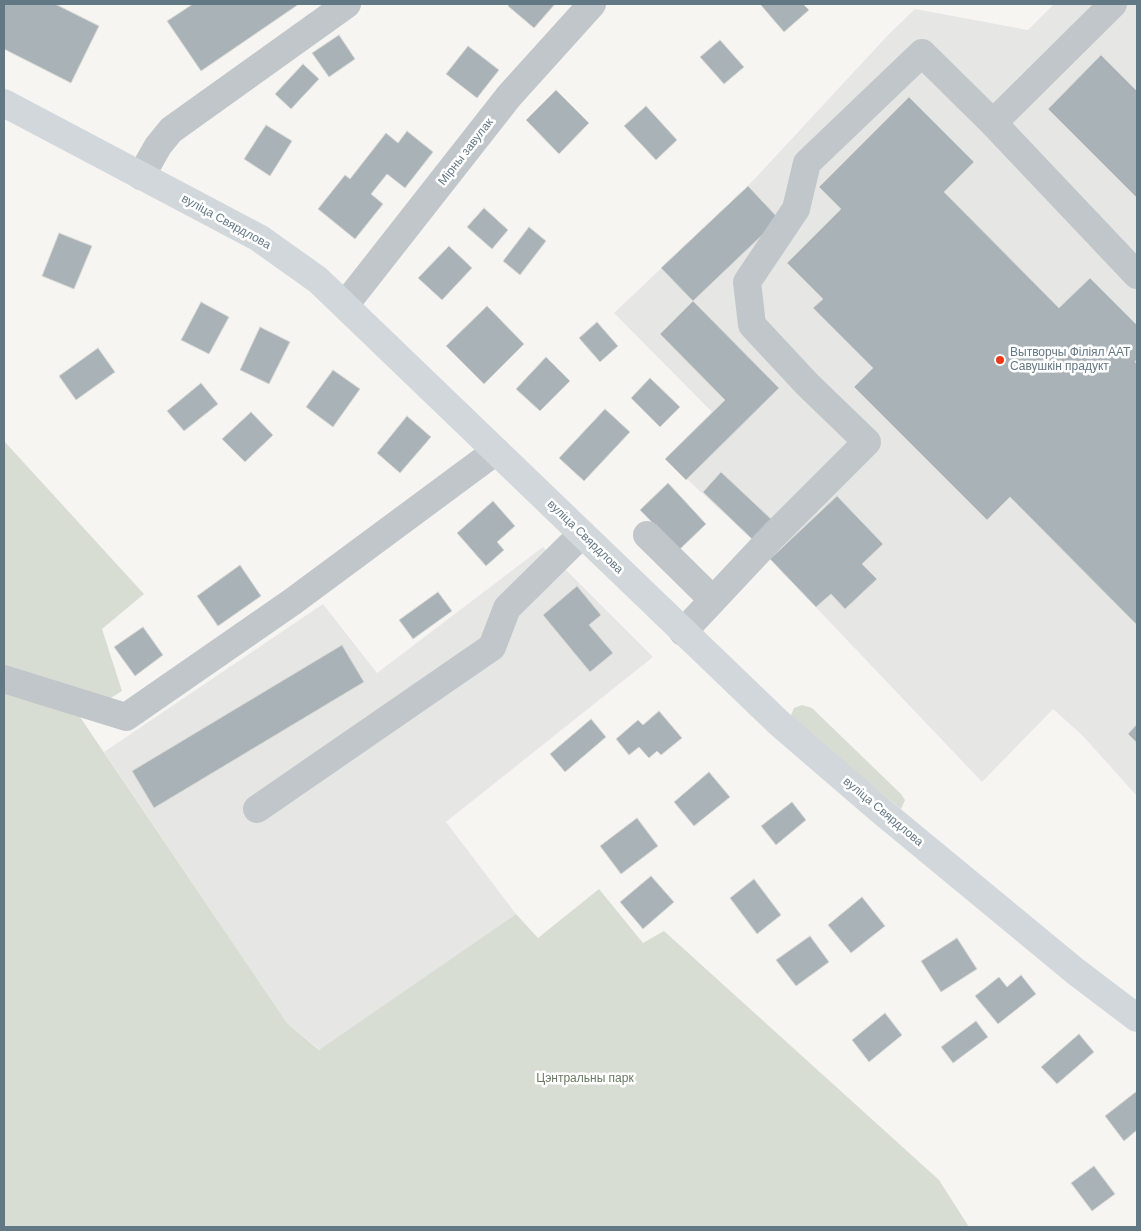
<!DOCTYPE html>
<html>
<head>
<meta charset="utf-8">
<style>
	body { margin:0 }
	#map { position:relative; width:1141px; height:1231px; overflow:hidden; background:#f6f5f2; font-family:Helvetica,sans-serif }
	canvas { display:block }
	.frame { position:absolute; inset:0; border:5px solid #637885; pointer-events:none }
</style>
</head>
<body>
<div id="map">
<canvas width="1141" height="1231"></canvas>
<div class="frame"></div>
</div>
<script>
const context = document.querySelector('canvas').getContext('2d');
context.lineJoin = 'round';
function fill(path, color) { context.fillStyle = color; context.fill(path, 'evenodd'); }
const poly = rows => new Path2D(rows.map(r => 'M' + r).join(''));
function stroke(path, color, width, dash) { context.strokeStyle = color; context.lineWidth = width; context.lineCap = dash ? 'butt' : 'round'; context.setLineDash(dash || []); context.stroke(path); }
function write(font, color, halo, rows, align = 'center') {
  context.font = font + ' Helvetica,sans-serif'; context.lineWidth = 5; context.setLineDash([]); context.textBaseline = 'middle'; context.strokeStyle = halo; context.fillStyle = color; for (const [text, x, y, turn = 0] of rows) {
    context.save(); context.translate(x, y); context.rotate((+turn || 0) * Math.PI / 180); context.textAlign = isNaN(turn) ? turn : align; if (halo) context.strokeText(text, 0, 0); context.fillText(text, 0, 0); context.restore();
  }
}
const built = poly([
	[1054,4,1137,4,1137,796,1083,736,1053,709,982,782,770,559,783,546,773,536,752,539,665,459,712,412,614,313,748,186,889,34,915,9,1028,30],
	[543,547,653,657,446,822,516,914,320,1050,287,1023,104,752,323,604,377,673]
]);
const green = poly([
	[4,441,144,594,102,629,122,691,80,717,287,1023,319,1050,516,914,538,938,599,889,643,943,664,931,939,1180,969,1227,4,1227],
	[802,705,812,708,901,794,905,800,901,809,792,720,791,715,794,708]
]);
const building = poly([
	[4,4,55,4,99,26,71,83,4,49,4,4],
	[193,4,299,4,201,71,167,21,193,4],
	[509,4,555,4,534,28,508,6,509,4],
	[760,4,803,4,809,10,784,32,760,4],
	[339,35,355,59,329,77,312,53,339,35],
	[720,40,744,67,724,84,700,57,720,40],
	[468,46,499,70,477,98,446,74,468,46],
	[1101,55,1137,91,1137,198,1048,109,1101,55],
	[303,64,319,79,291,109,275,94,303,64],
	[556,90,589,123,559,154,526,120,556,90],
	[909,97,974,162,944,192,1059,308,1090,278,1137,325,1137,359,1135,362,1137,364,1137,625,1010,497,987,520,854,387,873,368,813,308,823,299,787,263,841,209,819,187,909,97],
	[646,106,677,140,656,160,624,126,646,106],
	[266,125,292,141,270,176,244,159,266,125],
	[407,131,433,152,405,188,387,174,371,194,383,204,355,239,318,209,345,175,350,179,386,133,398,143,407,131],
	[748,186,779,219,693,301,661,268,748,186],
	[484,208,508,230,492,249,467,227,484,208],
	[529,227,546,241,520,275,503,261,529,227],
	[59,233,92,246,74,289,42,276,59,233],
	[449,246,472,268,442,300,418,278,449,246],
	[693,301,779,388,686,480,665,459,725,400,660,334,693,301],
	[201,302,229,317,209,354,181,340,201,302],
	[487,306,524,344,484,384,446,346,487,306],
	[597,322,618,346,600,362,579,338,597,322],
	[260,327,290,342,269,384,240,370,260,327],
	[98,348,115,372,76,400,59,376,98,348],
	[546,357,570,381,540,411,516,389,546,357],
	[333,370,360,389,333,427,306,407,333,370],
	[650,378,680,407,660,427,631,398,650,378],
	[201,383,218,404,184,431,167,411,201,383],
	[605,409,630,432,584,481,559,458,605,409],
	[251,412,273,435,245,462,222,439,251,412],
	[407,416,431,437,400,473,377,453,407,416],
	[721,472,771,519,752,539,703,492,721,472],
	[668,483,706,524,679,550,640,510,668,483],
	[837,496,883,544,862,564,877,579,845,609,831,594,816,607,770,559,837,496],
	[493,501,515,526,497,542,504,550,486,566,457,533,493,501],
	[240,565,261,596,218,626,197,596,240,565],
	[577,586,601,615,589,625,613,653,590,672,543,615,577,586],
	[438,592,452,611,413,639,399,620,438,592],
	[143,627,163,655,135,676,114,647,143,627],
	[342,645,364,682,154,808,132,771,342,645],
	[659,711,682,738,661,755,657,751,649,758,639,747,629,755,616,739,638,720,643,725,659,711],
	[591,719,606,737,565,772,550,754,591,719],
	[1137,724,1137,743,1128,734,1137,724],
	[709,772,730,797,694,826,674,802,709,772],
	[792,802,806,820,776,845,761,826,792,802],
	[637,818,658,846,621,874,600,846,637,818],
	[651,876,674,902,643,929,620,902,651,876],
	[754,879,781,915,757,934,730,898,754,879],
	[862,897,885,926,851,953,828,925,862,897],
	[810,936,829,962,796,986,776,960,810,936],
	[957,938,977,969,941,992,921,961,957,938],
	[1021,975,1036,994,998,1024,975,996,999,977,1007,987,1021,975],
	[885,1013,902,1035,869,1062,852,1040,885,1013],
	[976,1021,988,1037,953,1063,941,1047,976,1021],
	[1079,1034,1094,1052,1057,1084,1041,1067,1079,1034],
	[1137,1091,1137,1130,1124,1141,1105,1116,1137,1091],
	[1094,1166,1115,1194,1092,1211,1071,1183,1094,1166]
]);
const minor = poly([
	[993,123,1113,4],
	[141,176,158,146,171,130,347,4],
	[345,305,509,96,592,4],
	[647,535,712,599],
	[683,632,773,536,867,442,807,384,752,325,747,282,796,209,807,163,922,53,993,123,1137,275],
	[4,679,126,717,292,602,496,451],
	[257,809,492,647,507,608,582,534]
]);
const major = poly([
	[4,103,259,238,318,280,780,724,880,810,1075,971,1137,1018]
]);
const markers = [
	[1000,360,5,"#ee3919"]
];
const streetNames = [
	["Мірны завулак",466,152,-52],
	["вуліца Свярдлова",226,222,29],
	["вуліца Свярдлова",585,537,44],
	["вуліца Свярдлова",883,812,40]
];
const poiNames = [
	["Вытворчы Філіял ААТ",1010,353],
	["Савушкін прадукт",1010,367]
];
const parkNames = [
	["Цэнтральны парк",585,1079]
];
fill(built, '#e6e7e5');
fill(green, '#d7ddd2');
fill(building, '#a9b3b7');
stroke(building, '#d7d7d4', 1);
stroke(minor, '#c0c6c9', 28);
stroke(major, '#d1d7db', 28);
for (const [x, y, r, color] of markers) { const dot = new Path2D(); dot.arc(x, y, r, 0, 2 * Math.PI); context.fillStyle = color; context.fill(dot); stroke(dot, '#fff', 2); }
write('12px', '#637885', '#fff', streetNames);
write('12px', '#637885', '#fff', poiNames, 'left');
write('12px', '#697b62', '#fff', parkNames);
</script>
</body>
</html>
